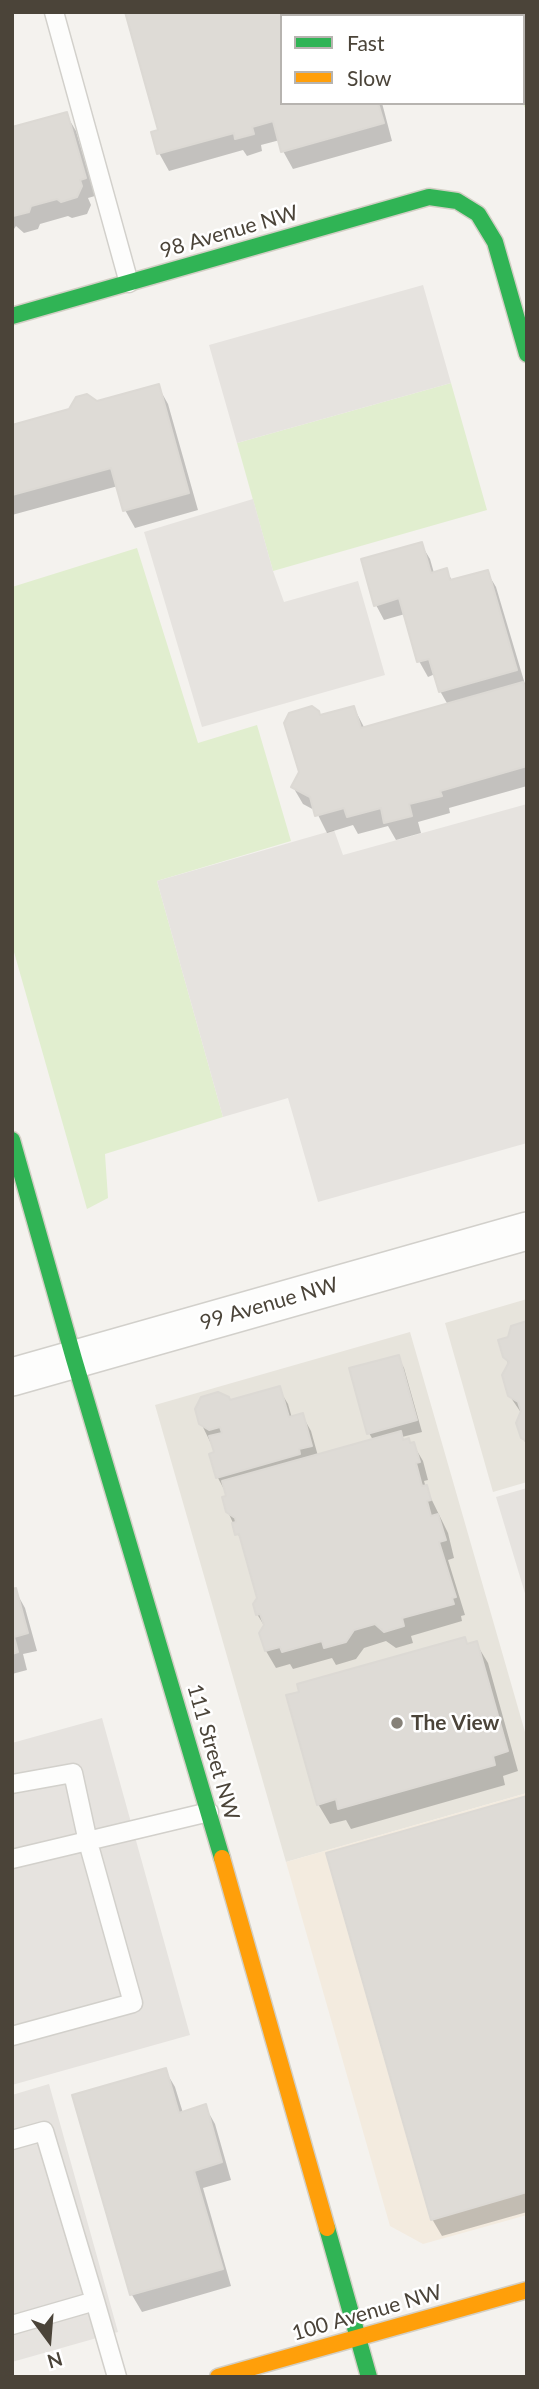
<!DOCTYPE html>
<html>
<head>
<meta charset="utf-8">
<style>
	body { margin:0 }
	#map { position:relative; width:539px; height:2389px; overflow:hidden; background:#f4f2ee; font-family:Lato,sans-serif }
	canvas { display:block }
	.frame { position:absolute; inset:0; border:14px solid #4b4439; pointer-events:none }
	.legend { position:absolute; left:280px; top:14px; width:245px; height:91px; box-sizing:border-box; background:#fff; border:2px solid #b7b4b0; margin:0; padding:9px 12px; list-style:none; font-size:21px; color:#4b4439 }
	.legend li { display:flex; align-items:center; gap:14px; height:35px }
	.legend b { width:35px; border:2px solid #b7b4b0 }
	.north { position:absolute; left:14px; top:2305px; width:70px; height:70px; -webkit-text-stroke:5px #fff; paint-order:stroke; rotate:164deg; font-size:19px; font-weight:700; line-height:28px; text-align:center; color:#4b4439 }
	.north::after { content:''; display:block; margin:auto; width:24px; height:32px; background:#4b4439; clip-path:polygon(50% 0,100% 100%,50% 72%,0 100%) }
</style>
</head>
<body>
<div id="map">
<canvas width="539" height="2389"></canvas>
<div class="frame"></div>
<ul class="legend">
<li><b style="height:9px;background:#30b455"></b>Fast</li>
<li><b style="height:9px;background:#ff9f0a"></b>Slow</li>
</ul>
<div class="north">N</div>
</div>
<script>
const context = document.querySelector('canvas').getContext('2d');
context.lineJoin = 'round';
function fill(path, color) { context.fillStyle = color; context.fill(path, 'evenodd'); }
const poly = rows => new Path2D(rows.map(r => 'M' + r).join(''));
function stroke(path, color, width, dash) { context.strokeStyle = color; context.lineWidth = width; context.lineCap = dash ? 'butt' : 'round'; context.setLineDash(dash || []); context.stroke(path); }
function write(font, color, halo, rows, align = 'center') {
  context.font = font + ' Lato,sans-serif'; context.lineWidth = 5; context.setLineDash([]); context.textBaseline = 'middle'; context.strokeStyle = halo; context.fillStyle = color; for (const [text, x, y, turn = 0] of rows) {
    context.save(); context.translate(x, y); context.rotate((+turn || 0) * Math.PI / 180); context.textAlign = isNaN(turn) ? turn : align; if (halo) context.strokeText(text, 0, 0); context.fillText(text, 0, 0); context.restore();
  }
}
const residential = poly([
	[527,1299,527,1482,493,1492,445,1323],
	[410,1332,527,1739,527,1793,286,1862,155,1405]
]);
const commercial = poly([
	[527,1793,527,2215,423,2244,390,2226,286,1862]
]);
const green = poly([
	[461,12,527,12,527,111,522,103,523,16,463,16],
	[451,383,487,510,273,571,237,443],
	[137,548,198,743,257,725,291,841,157,881,223,1117,105,1154,108,1198,87,1209,12,945,12,587]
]);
const parking = poly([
	[423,285,451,383,237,443,209,345],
	[253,499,273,571,284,602,358,581,385,675,202,727,144,532],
	[527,804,527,1143,318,1202,288,1098,223,1117,157,881,334,830,343,855],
	[527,1488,527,1600,496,1497],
	[102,1718,190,2035,12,2085,12,1743],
	[49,2084,118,2332,12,2362,12,2095]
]);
const shadow = poly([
	[127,12,356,12,357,16,282,16,282,103,382,103,392,141,293,169,283,151,280,140,261,145,262,151,247,156,243,150,169,171,159,153,160,132],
	[66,114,76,131,95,196,88,198,91,205,87,214,72,218,68,216,40,224,38,229,24,233,16,226,12,232,12,129],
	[158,386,168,404,198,510,135,528,125,510,118,486,12,515,12,427],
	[421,544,430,559,434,573,446,570,453,582,487,572,496,587,527,691,527,786,449,808,450,813,418,822,421,833,396,840,388,826,358,834,353,825,327,833,316,811,303,804,293,787,301,772,320,717,354,708,365,729,448,705,440,691,435,674,428,677,419,661,405,614,384,620,376,605],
	[527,1323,527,1445,522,1437,522,1414,509,1395,509,1365,505,1357,509,1339],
	[398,1357,404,1368,422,1432,402,1437,405,1441,413,1444,423,1461,428,1480,424,1481,426,1488,448,1533,454,1558,448,1560,465,1615,461,1616,462,1621,411,1636,413,1643,396,1648,386,1641,364,1648,356,1659,336,1665,332,1658,293,1669,290,1664,276,1668,266,1651,265,1627,257,1614,259,1598,244,1547,228,1512,228,1497,218,1478,212,1455,216,1454,201,1423,230,1402,279,1389,288,1404,292,1418,302,1415,311,1431,318,1456,373,1440,369,1433],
	[15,1590,25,1608,37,1651,23,1654,27,1670,12,1674,12,1591],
	[464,1639,468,1646,476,1643,488,1663,518,1771,503,1776,505,1785,351,1829,346,1820,330,1824,318,1804],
	[527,1798,527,2212,442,2236,432,2219],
	[165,2070,175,2087,183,2113,205,2106,215,2124,231,2180,203,2188,231,2286,142,2312,132,2295,74,2096]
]);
const building = poly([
	[125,12,353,12,354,16,282,16,282,103,378,103,384,123,281,152,273,121,252,127,254,134,235,139,234,133,157,154,151,132,158,130,125,12],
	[67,112,86,178,80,180,82,186,77,197,61,202,57,199,31,206,29,212,13,216,12,127,67,112],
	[159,384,189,493,123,511,111,468,12,495,12,425,69,409,76,397,87,394,97,401,159,384],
	[422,542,431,573,447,568,450,580,488,570,517,670,439,692,429,659,417,662,399,598,374,606,361,559,422,542],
	[523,682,527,694,527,766,440,791,442,796,409,804,412,816,384,823,381,808,347,817,344,808,315,816,310,797,291,787,299,772,284,723,289,713,312,706,319,711,320,715,354,706,361,728,523,682],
	[527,1321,527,1441,521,1438,516,1423,521,1411,518,1402,508,1396,502,1375,509,1362,503,1357,498,1340,508,1337,511,1326,527,1321],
	[399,1355,417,1420,367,1434,349,1368,399,1355],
	[280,1386,289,1417,303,1413,312,1446,299,1449,300,1454,216,1478,209,1454,214,1452,209,1436,222,1433,220,1427,209,1430,199,1424,195,1409,201,1397,218,1392,229,1397,230,1400,280,1386],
	[401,1431,403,1440,409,1438,410,1443,414,1442,420,1462,416,1463,422,1486,427,1485,431,1500,427,1501,431,1516,438,1514,446,1540,439,1542,456,1597,452,1598,454,1604,402,1618,404,1626,384,1632,375,1624,354,1630,346,1642,324,1648,322,1641,282,1652,280,1647,265,1651,259,1633,264,1625,260,1614,256,1615,253,1604,257,1598,239,1534,235,1535,232,1523,236,1522,235,1518,226,1512,222,1497,226,1496,222,1481,401,1431],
	[16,1588,28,1633,14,1637,18,1652,12,1654,12,1589,16,1588],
	[465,1637,467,1644,477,1641,508,1751,493,1756,495,1765,338,1809,336,1799,317,1805,286,1695,299,1692,297,1684,465,1637],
	[527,1796,527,2192,431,2220,326,1853,527,1796],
	[166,2068,179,2113,206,2104,222,2162,194,2171,223,2269,130,2295,72,2095,166,2068]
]);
const lane = poly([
	[54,12,129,283],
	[12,1784,73,1773,88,1842,133,2003,12,2036],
	[12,1859,209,1812],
	[12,2140,44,2131,95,2301,12,2325],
	[95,2301,117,2377]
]);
const street = poly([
	[12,1377,527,1231]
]);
const fast = poly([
	[12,316,429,197,457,201,478,214,495,242,527,354],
	[12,1140,74,1359,222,1858],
	[327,2228,369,2377]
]);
const slow = poly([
	[222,1858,327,2228],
	[218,2377,527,2290]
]);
const markers = [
	[397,1723,7,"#868178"]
];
const streetNames = [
	["98 Avenue NW",229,232,-16],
	["99 Avenue NW",269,1304,-16],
	["111 Street NW",213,1752,74],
	["100 Avenue NW",367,2313,-16]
];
const poiNames = [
	["The View",411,1723]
];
fill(residential, '#e7e4dc');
fill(commercial, '#f3ebdf');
fill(green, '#e1eecf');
fill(parking, '#e6e3df');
fill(shadow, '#0003');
fill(building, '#dedbd6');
stroke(building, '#dcd9d4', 2);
stroke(lane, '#d2d0cb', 21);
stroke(street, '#d2d0cb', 40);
stroke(fast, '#d3cfc5', 19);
stroke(slow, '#d3cfc5', 19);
stroke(lane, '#fdfdfc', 18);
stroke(street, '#fdfdfc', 37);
stroke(fast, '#30b455', 16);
stroke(slow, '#ff9f0a', 16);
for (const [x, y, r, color] of markers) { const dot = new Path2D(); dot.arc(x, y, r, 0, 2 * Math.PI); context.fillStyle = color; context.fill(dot); stroke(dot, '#fff', 2.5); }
write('21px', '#4b4439', '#fff', streetNames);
write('bold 21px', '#4b4439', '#fff', poiNames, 'left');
</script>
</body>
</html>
